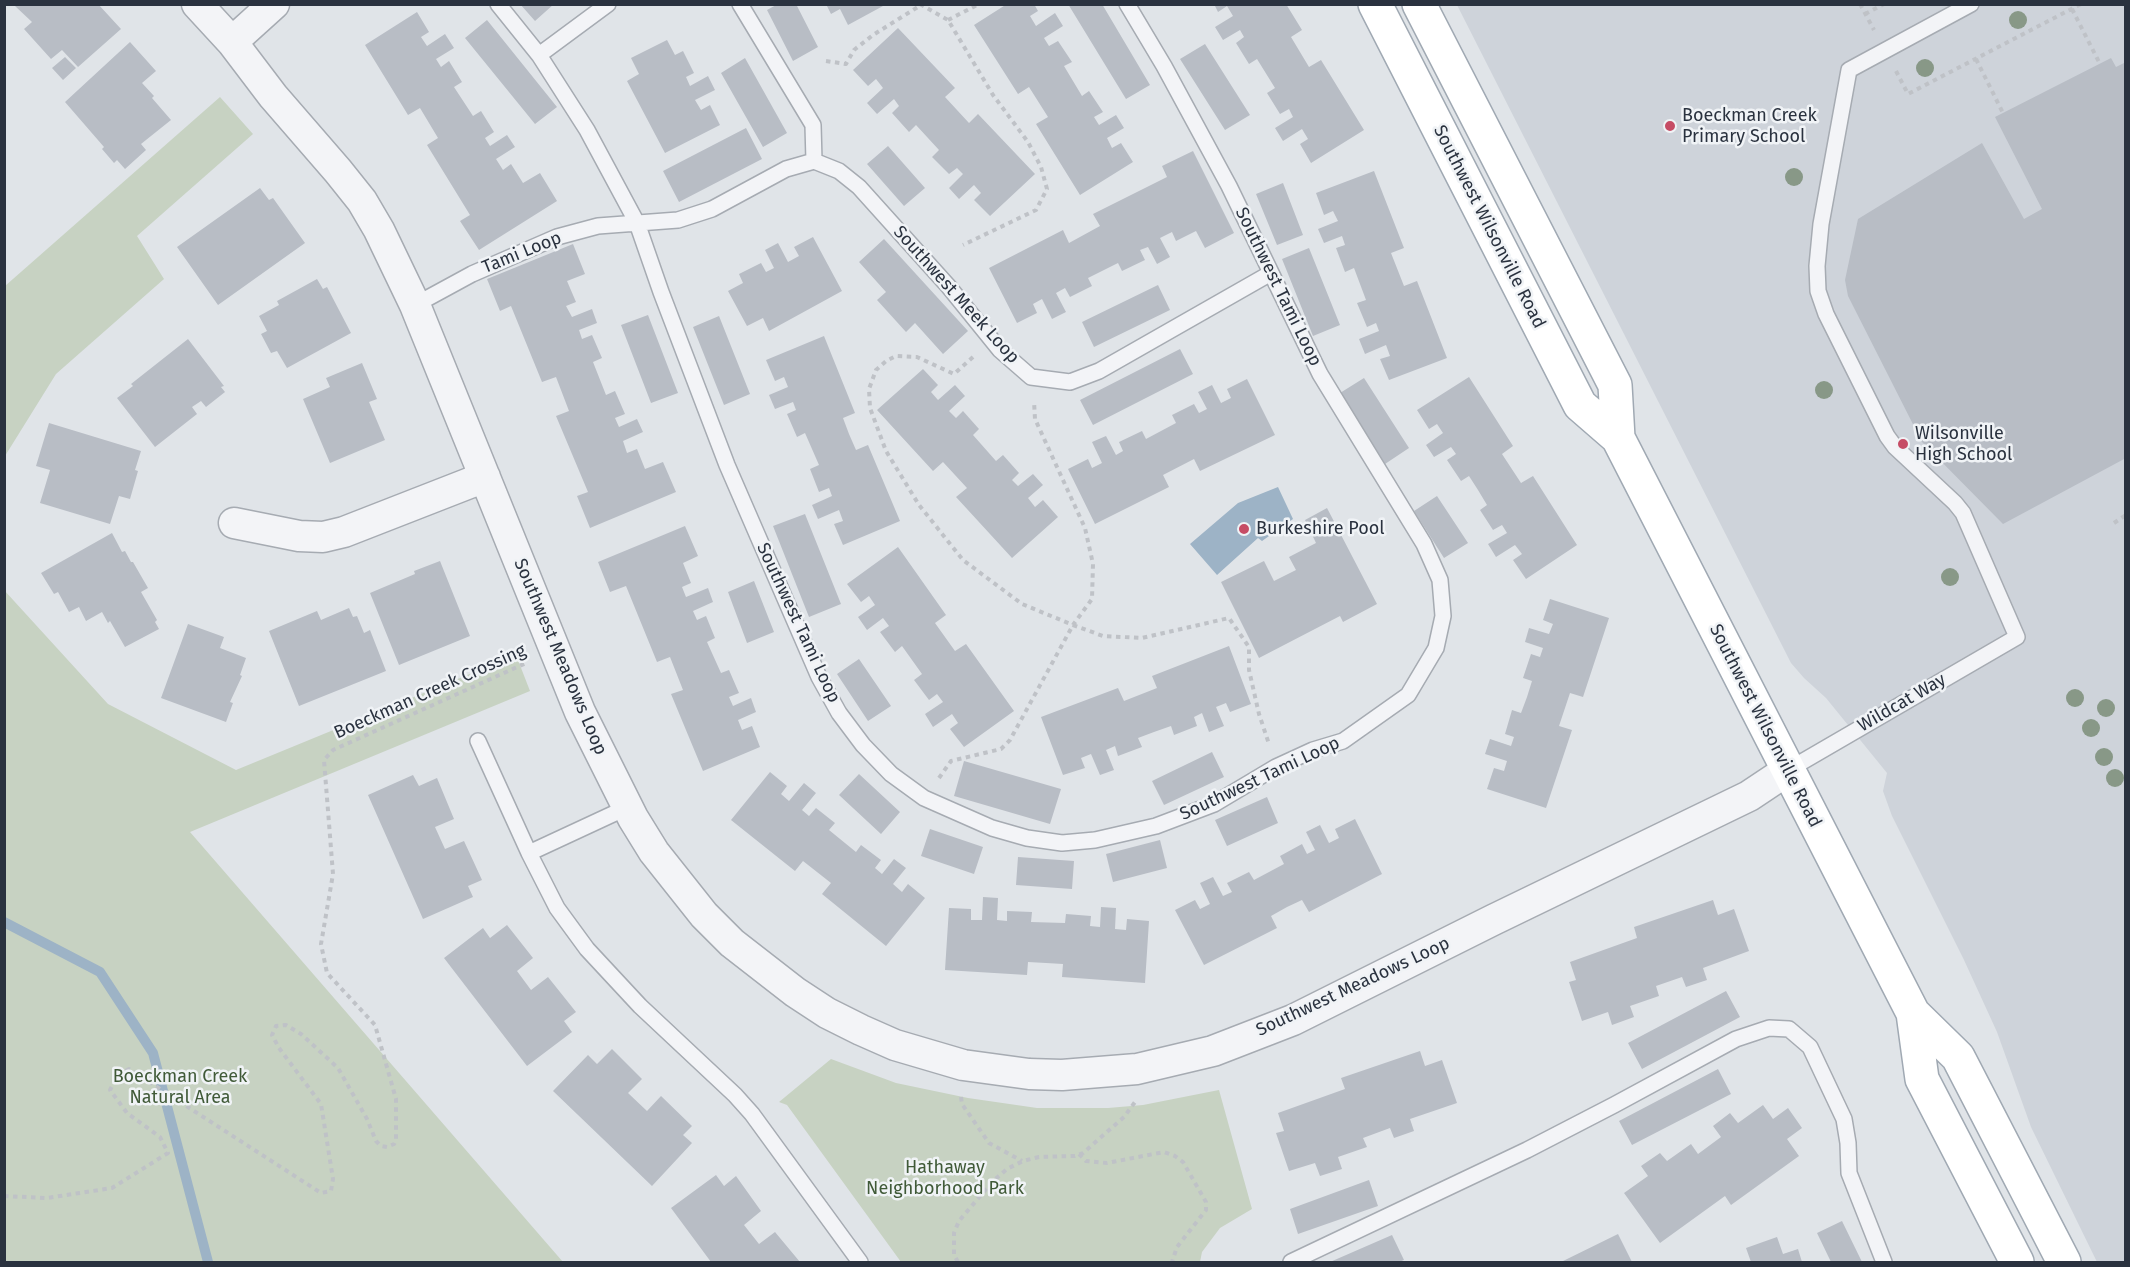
<!DOCTYPE html>
<html>
<head>
<meta charset="utf-8">
<style>
	body { margin:0 }
	#map { position:relative; width:2130px; height:1267px; overflow:hidden; background:#e0e4e8; font-family:"Fira Sans",sans-serif }
	canvas { display:block }
	.frame { position:absolute; inset:0; border:6px solid #2a323f; pointer-events:none }
</style>
</head>
<body>
<div id="map">
<canvas width="2130" height="1267"></canvas>
<div class="frame"></div>
</div>
<script>
const context = document.querySelector('canvas').getContext('2d');
context.lineJoin = 'round';
function fill(path, color) { context.fillStyle = color; context.fill(path, 'evenodd'); }
const poly = rows => new Path2D(rows.map(r => 'M' + r).join(''));
function stroke(path, color, width, dash) { context.strokeStyle = color; context.lineWidth = width; context.lineCap = dash ? 'butt' : 'round'; context.setLineDash(dash || []); context.stroke(path); }
function write(font, color, halo, rows, align = 'center') {
  context.font = font + ' "Fira Sans",sans-serif'; context.lineWidth = 5; context.setLineDash([]); context.textBaseline = 'middle'; context.strokeStyle = halo; context.fillStyle = color; for (const [text, x, y, turn = 0] of rows) {
    context.save(); context.translate(x, y); context.rotate((+turn || 0) * Math.PI / 180); context.textAlign = isNaN(turn) ? turn : align; if (halo) context.strokeText(text, 0, 0); context.fillText(text, 0, 0); context.restore();
  }
}
const built = poly([
	[1457,5,2125,5,2125,1262,2097,1262,2031,1127,1997,1032,1964,960,1892,816,1883,791,1887,773,1826,698,1804,678,1791,663]
]);
const green = poly([
	[220,97,253,134,137,236,164,279,56,374,5,456,5,286],
	[4,590,108,704,236,770,516,655,530,691,190,832,563,1262,5,1262],
	[831,1059,896,1083,968,1098,1037,1108,1108,1108,1143,1105,1219,1090,1252,1209,1220,1228,1202,1252,1200,1262,901,1262,787,1105,779,1102]
]);
const water = poly([
	[1278,487,1293,519,1262,541,1258,538,1217,575,1190,544,1238,503]
]);
const stream = poly([
	[4,922,100,972,153,1053,208,1262]
]);
const building = poly([
	[16,4,98,4,121,29,78,67,62,50,51,59,24,29,32,22,15,6],
	[520,4,554,4,535,21],
	[778,4,796,4,818,47,793,61,767,10],
	[826,4,882,4,883,6,848,25,840,9,831,14],
	[1007,4,1034,4,1038,11,1030,16,1036,26,1055,13,1063,26,1044,38,1049,46,1058,41,1072,62,1064,66,1082,96,1089,91,1103,112,1094,117,1099,125,1116,115,1124,128,1107,138,1112,148,1121,143,1133,162,1080,195,1036,124,1048,117,1029,87,1018,94,974,25],
	[1068,4,1102,4,1150,85,1126,99],
	[1214,4,1286,4,1302,30,1291,37,1309,67,1321,60,1364,130,1311,163,1300,144,1308,139,1302,129,1283,141,1275,128,1293,117,1289,109,1280,114,1267,93,1275,88,1257,59,1249,64,1236,43,1244,37,1240,30,1223,40,1215,27,1233,16,1227,6,1218,12],
	[417,12,429,32,421,37,427,46,445,34,454,48,436,59,441,67,449,61,462,82,454,87,473,116,481,111,494,132,485,138,490,146,507,135,515,147,496,159,503,170,511,164,523,183,540,173,557,201,479,250,460,221,470,215,427,145,438,138,420,108,408,115,365,45],
	[487,20,557,107,535,124,465,38],
	[898,28,955,88,945,97,969,123,978,114,1035,174,990,216,974,200,981,193,974,185,959,199,949,188,963,174,957,168,949,174,932,157,939,150,916,125,909,132,892,113,899,106,894,99,877,114,867,103,883,88,876,79,868,86,853,70],
	[667,40,675,55,683,51,694,73,686,77,690,86,708,76,715,90,695,100,701,110,710,105,720,125,665,153,627,81,639,74,631,58],
	[130,42,156,71,142,83,154,96,152,98,171,120,141,144,146,150,125,169,117,160,114,163,102,149,104,147,65,102],
	[1205,44,1250,115,1225,130,1180,59],
	[65,57,76,68,63,80,52,68],
	[745,58,787,133,763,147,721,73],
	[2111,58,2116,67,2126,62,2126,458,2003,524,1922,442,1848,296,1845,280,1858,219,1982,143,2024,219,2042,209,1995,117],
	[746,128,762,159,679,202,663,171],
	[888,146,925,188,904,206,867,164],
	[1193,151,1234,233,1205,248,1196,231,1176,241,1172,232,1160,238,1170,257,1157,264,1148,247,1140,250,1145,260,1122,271,1118,263,1088,278,1092,286,1070,297,1065,288,1056,293,1066,312,1052,319,1042,299,1033,304,1037,313,1017,323,989,268,1063,230,1069,243,1100,226,1093,214,1167,177,1162,166],
	[1374,171,1404,248,1391,253,1404,286,1417,281,1447,358,1389,380,1380,359,1390,356,1386,345,1365,354,1359,339,1379,331,1376,323,1367,327,1357,303,1366,300,1354,268,1345,272,1336,248,1345,245,1342,236,1324,243,1318,229,1338,221,1333,211,1324,215,1316,193],
	[1283,183,1303,235,1277,245,1256,194],
	[260,188,269,200,273,198,305,243,218,305,177,247],
	[813,237,842,291,769,331,763,318,747,326,728,291,743,283,739,274,761,263,766,272,774,268,765,250,778,243,788,262,799,256,794,247],
	[884,239,968,331,943,354,915,323,906,332,877,300,886,292,859,262],
	[573,244,585,274,567,281,576,302,566,306,572,317,592,309,597,323,579,330,582,339,592,335,602,358,593,362,606,395,615,391,625,414,615,418,619,427,637,419,643,432,623,441,627,453,637,449,645,469,663,462,676,492,590,528,577,496,588,492,556,416,569,411,556,377,542,382,511,306,500,311,487,279],
	[1309,248,1340,325,1313,336,1282,259],
	[317,279,323,289,327,287,351,333,287,368,277,351,271,353,261,334,267,331,259,316,279,305,277,301],
	[1158,285,1170,310,1094,347,1082,322],
	[648,315,678,393,651,403,621,325],
	[719,316,750,394,724,405,693,327],
	[824,336,855,413,843,418,849,434,856,450,868,445,900,521,843,545,834,524,843,521,839,510,818,519,812,505,832,496,829,488,819,492,810,469,819,465,805,433,797,437,787,414,796,410,793,402,775,409,769,395,788,387,784,377,775,381,766,360],
	[188,339,224,386,221,387,225,392,206,407,201,401,192,407,197,414,155,447,117,398,133,386,131,384],
	[1180,349,1193,374,1093,425,1080,400],
	[362,363,377,399,369,402,385,440,330,463,303,399,330,387,326,378],
	[923,369,938,385,931,392,938,400,955,385,965,396,949,411,956,418,963,411,979,429,973,435,996,461,1003,455,1019,473,1012,480,1018,486,1033,474,1043,485,1028,498,1035,507,1043,500,1058,517,1012,558,956,497,967,488,943,462,933,471,877,410],
	[1469,377,1513,446,1502,454,1521,483,1533,476,1577,545,1526,579,1513,560,1522,554,1515,545,1496,557,1488,544,1507,533,1502,525,1493,530,1480,510,1487,505,1478,490,1469,476,1461,481,1447,460,1456,454,1451,447,1434,457,1426,445,1443,433,1437,424,1429,429,1417,410],
	[1364,378,1409,448,1385,464,1340,393],
	[1247,379,1275,435,1200,471,1194,459,1163,475,1169,487,1095,524,1068,469,1088,459,1092,468,1102,463,1092,442,1106,436,1116,455,1123,451,1119,442,1142,431,1146,439,1176,423,1172,415,1194,404,1199,413,1207,409,1198,392,1212,385,1221,403,1231,398,1227,389],
	[49,423,141,451,135,470,138,471,130,499,119,496,110,524,40,503,50,470,36,466],
	[1437,496,1468,543,1444,558,1414,511],
	[1327,508,1377,604,1343,622,1340,616,1259,658,1221,582,1264,561,1274,581,1296,570,1289,557,1316,543,1305,520],
	[805,514,841,604,809,617,773,526],
	[685,526,698,556,683,563,691,583,682,587,686,597,708,588,713,602,693,611,697,620,706,616,715,638,707,642,721,673,729,670,739,693,729,697,733,706,751,698,756,712,738,720,742,730,752,726,760,747,703,771,671,694,683,690,670,657,657,662,626,586,610,592,598,562],
	[112,533,122,552,125,551,131,562,133,562,148,588,141,592,157,620,155,622,159,629,125,647,110,621,108,623,102,612,86,621,79,607,69,612,58,592,54,594,41,573],
	[898,547,946,615,935,623,955,651,966,644,1014,711,964,747,950,729,958,723,952,714,933,727,925,714,943,702,937,694,929,700,914,680,922,674,902,646,895,652,880,632,889,626,883,618,867,630,858,617,875,605,869,596,861,602,847,584],
	[440,561,470,636,399,665,370,593,415,574,414,571],
	[754,581,774,632,747,643,728,592],
	[1550,599,1609,618,1583,697,1570,693,1559,726,1572,730,1546,808,1487,789,1494,768,1504,771,1507,761,1485,754,1490,739,1511,746,1514,737,1505,734,1512,710,1521,713,1527,697,1532,681,1523,678,1531,654,1540,657,1543,648,1525,642,1529,628,1549,634,1553,624,1543,620],
	[349,608,353,617,357,616,364,633,370,630,386,671,299,706,269,631,317,611,321,620],
	[188,624,224,637,220,648,246,658,240,675,242,676,230,702,233,703,226,722,161,698],
	[1229,646,1251,704,1230,712,1226,703,1216,707,1224,726,1209,732,1202,713,1194,717,1197,726,1174,735,1171,726,1154,732,1138,738,1142,747,1118,756,1115,746,1106,750,1114,770,1100,775,1091,754,1081,758,1085,768,1063,775,1041,717,1118,688,1124,701,1157,688,1152,676],
	[859,659,891,706,868,721,837,674],
	[1212,752,1224,777,1164,805,1152,781],
	[964,761,1061,789,1050,824,954,796],
	[770,772,787,786,781,794,789,801,804,783,816,793,802,810,809,816,816,808,835,823,829,830,856,852,861,845,881,860,875,868,882,874,894,859,906,868,893,884,902,892,908,884,925,898,886,946,822,894,831,883,803,861,795,871,731,820],
	[859,774,900,812,881,834,839,795],
	[413,775,419,786,437,778,454,819,435,827,445,849,464,841,482,880,468,886,473,897,423,919,368,795],
	[1267,797,1278,823,1227,846,1215,820],
	[1355,819,1382,874,1309,912,1302,900,1287,907,1271,916,1277,928,1204,965,1175,910,1195,900,1200,909,1210,904,1200,883,1213,877,1223,896,1232,892,1227,883,1249,872,1254,880,1284,864,1280,856,1302,844,1307,854,1315,850,1306,832,1320,825,1329,843,1339,838,1335,829],
	[930,829,983,847,974,874,921,856],
	[1160,840,1167,868,1113,882,1106,854],
	[1018,857,1074,861,1072,889,1016,885],
	[983,897,998,898,997,920,1007,921,1007,911,1032,912,1031,922,1065,923,1066,914,1091,916,1090,926,1100,927,1101,907,1116,908,1115,929,1126,930,1127,919,1149,921,1145,983,1062,977,1063,964,1046,963,1028,962,1027,975,945,970,949,908,971,909,971,920,982,920],
	[1713,900,1718,915,1734,909,1749,951,1703,968,1707,980,1686,987,1682,977,1656,986,1659,996,1630,1006,1634,1017,1612,1025,1608,1012,1582,1021,1569,982,1576,980,1570,962,1637,938,1634,927],
	[507,925,533,958,517,971,531,990,548,977,576,1012,564,1021,572,1032,527,1066,444,958,483,928,490,938],
	[1726,991,1740,1017,1642,1069,1628,1043],
	[612,1049,642,1079,628,1093,647,1111,661,1096,692,1126,683,1135,692,1143,652,1186,553,1091,588,1055,597,1064],
	[1420,1051,1425,1066,1442,1060,1457,1103,1410,1119,1414,1131,1394,1138,1390,1128,1363,1138,1367,1147,1338,1157,1342,1169,1320,1176,1315,1163,1289,1171,1276,1133,1284,1131,1278,1113,1345,1089,1341,1078],
	[1718,1069,1731,1094,1632,1145,1619,1121],
	[1763,1105,1773,1119,1788,1108,1802,1128,1787,1139,1799,1156,1731,1205,1725,1196,1660,1243,1624,1193,1648,1176,1641,1166,1660,1153,1667,1161,1691,1144,1698,1154,1721,1137,1713,1126,1730,1113,1738,1123],
	[716,1175,724,1186,736,1176,761,1211,744,1225,759,1244,775,1232,800,1262,711,1262,671,1208],
	[1369,1180,1378,1206,1298,1234,1290,1209],
	[1842,1221,1862,1262,1831,1262,1817,1233],
	[1618,1234,1632,1262,1561,1262],
	[1392,1235,1404,1260,1399,1262,1330,1262],
	[1777,1237,1783,1254,1798,1249,1802,1262,1751,1262,1746,1248]
]);
const path = poly([
	[920,4,948,20,993,95,1028,142,1041,167,1047,189,1036,210,963,245],
	[1860,4,1874,30],
	[2072,9,2100,64],
	[1865,14,1884,4],
	[948,20,979,4],
	[1976,59,2003,113],
	[826,61,846,64,854,50,873,35,921,5],
	[1896,71,1908,94,2081,4],
	[973,357,954,374,917,357,896,356,886,361,876,370,869,389,870,408,886,451,919,505,963,560,1022,604,1073,625,1092,599,1093,564,1085,528,1035,419,1034,401],
	[2114,523,2126,515],
	[939,778,951,761,1001,749,1010,740,1073,625,1103,636,1142,638,1229,618,1249,647,1249,670,1259,714,1269,744],
	[961,1097,962,1104,989,1143,1022,1161],
	[1079,1154,1086,1161,1107,1163,1164,1152,1175,1156,1183,1162,1206,1202,1206,1210,1177,1247,1172,1262],
	[4,1196,47,1198,112,1188,168,1153,160,1137,127,1113,110,1090,118,1075,129,1069,321,1193,331,1191,333,1179,321,1104,279,1048,272,1035,276,1026,286,1025,301,1034,338,1068,367,1119,376,1141,381,1146,387,1147,394,1144,396,1140,396,1099,375,1025,327,973,321,944,333,874,324,760,333,750,526,663],
	[958,1262,954,1255,954,1233,959,1221,992,1182,1007,1169,1023,1161,1039,1157,1075,1156,1083,1153,1124,1117,1135,1102]
]);
const service = poly([
	[498,4,539,55,587,130,637,223,661,292,727,465,819,677,839,713,863,745,891,774,924,798,992,828,1027,838,1062,843,1095,840,1156,826,1214,804,1276,767,1313,750,1343,741,1408,695,1436,648,1443,616,1440,580,1424,544,1320,374,1229,186,1164,66,1127,4],
	[740,4,813,125,814,161],
	[539,55,608,4],
	[814,161,839,171,859,187,949,287,1000,350,1031,377,1070,382,1099,371,1271,273],
	[415,305,472,274,557,237,598,226,678,220,712,209,786,169,814,161],
	[478,741,529,853,557,908,587,949,640,1006,735,1095,752,1114,860,1262],
	[1788,770,2017,637,1963,513,1955,503,1895,447,1887,436,1826,314,1818,291,1817,266,1821,224,1849,70,1971,4],
	[529,853,628,807],
	[1291,1262,1527,1150,1614,1105,1736,1039,1769,1028,1789,1029,1810,1047,1844,1119,1848,1143,1849,1173,1884,1262]
]);
const minor = poly([
	[197,4,232,42,273,96,338,171,362,201,379,230,415,305,580,712,633,818,654,852,704,915,732,943,795,992,827,1013,861,1030,895,1045,963,1065,1029,1074,1062,1075,1137,1069,1213,1051,1293,1020,1493,920,1749,796,1788,770],
	[232,42,274,4],
	[234,523,299,536,323,537,344,532,485,477]
]);
const primary = poly([
	[1375,4,1580,405,1618,438,1913,1013,1958,1057,2064,1262],
	[1419,4,1615,385,1618,438],
	[1913,1013,1922,1079,2017,1262]
]);
const trees = [
	[2018,20],
	[1925,68],
	[1794,177],
	[1824,390],
	[1950,577],
	[2075,698],
	[2106,708],
	[2091,728],
	[2104,757],
	[2115,778]
];
const markers = [
	[1670,126,6,"#c64c65"],
	[1903,444,6,"#c64c65"],
	[1244,529,6,"#c64c65"]
];
const poiNames = [
	["Boeckman Creek",1682,116],
	["Primary School",1682,137],
	["Wilsonville",1915,434],
	["High School",1915,455],
	["Burkeshire Pool",1256,529]
];
const streetNames = [
	["Southwest Wilsonville Road",1489,227,63],
	["Tami Loop",522,253,-22],
	["Southwest Tami Loop",1278,287,64],
	["Southwest Meek Loop",956,295,48],
	["Southwest Tami Loop",798,623,65],
	["Southwest Meadows Loop",560,657,67],
	["Boeckman Creek Crossing",430,692,-24],
	["Wildcat Way",1902,703,-30],
	["Southwest Wilsonville Road",1765,726,63],
	["Southwest Tami Loop",1260,779,-25],
	["Southwest Meadows Loop",1353,987,-25]
];
const parkNames = [
	["Boeckman Creek",180,1077],
	["Natural Area",180,1098],
	["Hathaway",945,1168],
	["Neighborhood Park",945,1189]
];
fill(built, '#ced3da');
fill(green, '#c7d2c2');
fill(water, '#9db3c6');
stroke(stream, '#9db3c6', 10);
fill(building, '#b8bdc5');
stroke(service, '#a6abb2', 18);
stroke(minor, '#a6abb2', 33);
stroke(primary, '#a0a9b3', 36);
stroke(path, '#bfc2c7', 4, [4.5, 4.5]);
stroke(service, '#f3f4f7', 15);
stroke(minor, '#f3f4f7', 30);
stroke(primary, '#fff', 33);
context.fillStyle = '#889887';
for (const [x, y] of trees) { context.beginPath(); context.arc(x, y, 9, 0, 2 * Math.PI); context.fill(); }
for (const [x, y, r, color] of markers) { const dot = new Path2D(); dot.arc(x, y, r, 0, 2 * Math.PI); context.fillStyle = color; context.fill(dot); stroke(dot, '#f0f3f6', 2); }
write('18px', '#2a323f', '#f0f3f6', poiNames, 'left');
write('18px', '#2a323f', '#f0f3f6', streetNames);
write('18px', '#405a38', '#f0f3f6', parkNames);
</script>
</body>
</html>
